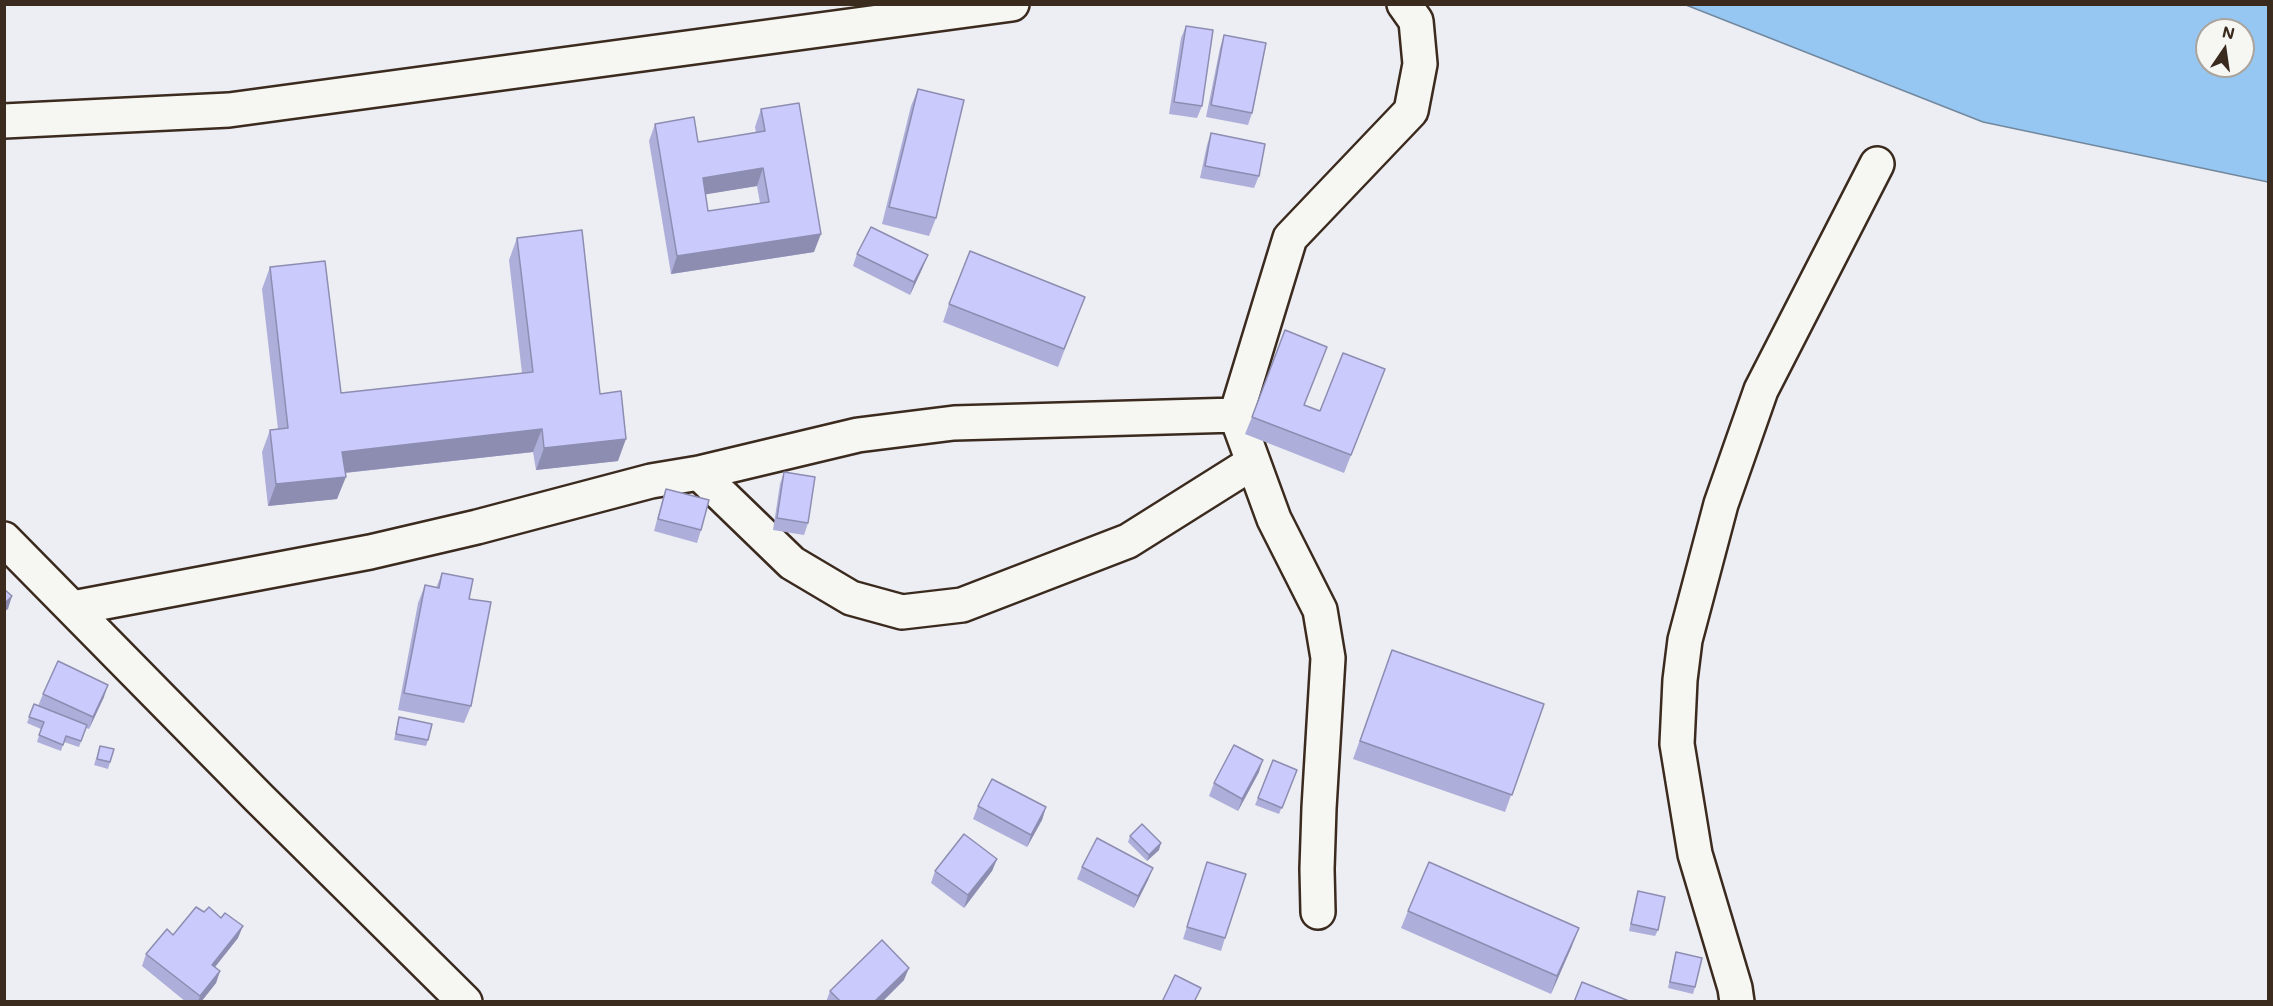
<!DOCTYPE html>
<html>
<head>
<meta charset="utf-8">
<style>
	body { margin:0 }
	#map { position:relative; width:2273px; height:1006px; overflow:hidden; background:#ededf4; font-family:Mali,sans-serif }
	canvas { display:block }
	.frame { position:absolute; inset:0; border:6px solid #3b2a1e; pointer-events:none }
	.north { position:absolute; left:2195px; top:18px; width:60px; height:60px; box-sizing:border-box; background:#f6f6f2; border:2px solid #aba49d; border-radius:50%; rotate:13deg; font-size:16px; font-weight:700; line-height:24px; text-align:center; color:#3b2a1e }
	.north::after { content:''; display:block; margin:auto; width:21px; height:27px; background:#3b2a1e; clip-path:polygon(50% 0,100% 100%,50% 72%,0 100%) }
</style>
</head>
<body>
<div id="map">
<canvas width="2273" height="1006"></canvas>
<div class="frame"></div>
<div class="north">N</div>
</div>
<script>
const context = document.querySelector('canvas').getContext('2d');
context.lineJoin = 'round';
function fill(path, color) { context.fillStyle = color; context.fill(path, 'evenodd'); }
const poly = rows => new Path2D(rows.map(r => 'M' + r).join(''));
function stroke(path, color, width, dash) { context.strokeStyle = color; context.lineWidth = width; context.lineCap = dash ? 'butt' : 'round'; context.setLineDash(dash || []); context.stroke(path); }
const water = poly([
	[1686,5,2268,5,2268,182,1983,122,1686,5],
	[2207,30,2243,30,2243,66,2207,66,2207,30]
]);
const minor = poly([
	[4,121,229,110,1012,4],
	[699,473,792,563,851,598,902,612,962,605,1128,541,1252,463],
	[4,539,259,798,465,1002],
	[73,608,370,552,477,527,651,481,699,473,858,435,954,423,1236,415],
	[1318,912,1317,869,1319,808,1328,658,1320,610,1274,519,1236,415,1290,238,1411,111,1420,64,1416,21,1404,4],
	[1737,1002,1735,988,1695,854,1677,744,1680,680,1685,640,1721,504,1761,390,1877,164]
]);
const wall = poly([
	[1186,26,1202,106,1197,118,1169,114,1181,38],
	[1224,35,1252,113,1248,125,1206,117,1220,48],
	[918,89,936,218,929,236,882,224,911,106],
	[761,109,814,252,671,274,649,141,655,124,698,142,756,133,755,127],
	[757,186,760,203,708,211,705,194],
	[1211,133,1259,176,1254,188,1200,178,1207,145],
	[517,238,600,394,618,461,536,470,533,452,345,473,337,499,268,506,262,452,270,430,278,429,262,289,270,267,341,393,522,373,509,260],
	[857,254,923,267,910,295,853,266],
	[949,304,1078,315,1058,367,943,322],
	[1385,369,1344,473,1245,434,1252,417,1305,405,1320,411],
	[784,472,808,523,804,535,773,530,780,484],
	[666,489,701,530,697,543,654,531,662,501],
	[442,573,469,599,471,706,464,723,398,710,418,603,425,585,436,588],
	[1392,650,1544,704,1505,812,1353,759],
	[43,694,104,697,89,729,86,728,79,747,64,742,61,751,37,742,41,729,27,723,34,704,38,706],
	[399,717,428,740,426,746,394,740],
	[100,746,110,762,108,769,94,765],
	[1273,760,1297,770,1279,814,1255,805],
	[1259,772,1238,811,1209,796,1214,783],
	[978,806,1046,807,1042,820,1027,847,973,819],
	[1130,836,1159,850,1147,861,1128,842],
	[997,859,992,871,964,908,931,883,935,871],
	[1207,862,1225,938,1221,951,1183,939],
	[1082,867,1153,868,1148,880,1134,908,1077,879],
	[1638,891,1658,930,1655,936,1629,931,1636,898],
	[1408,911,1572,946,1551,994,1401,928],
	[204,912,221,918,238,938,215,967,220,971,216,983,201,1002,186,1002,142,966,146,954],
	[1676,952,1695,987,1693,994,1668,988,1674,959],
	[904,980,882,1002,826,1002,830,991]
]);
const shadedWall = poly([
	[763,168,757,186,696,196,703,178],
	[821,234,814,252,671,274,677,256],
	[928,255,923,267,910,295,914,282],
	[542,429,533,452,334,474,342,452],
	[626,439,618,461,536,470,544,448],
	[346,477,337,499,268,506,276,484],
	[12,596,8,609,4,612,4,604],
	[108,685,104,697,89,729,93,717],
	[1263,760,1259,772,1238,811,1242,799],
	[1046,807,1042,820,1027,847,1031,835],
	[1161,843,1159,850,1147,861,1149,855],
	[997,859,992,871,964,908,968,895],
	[1153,868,1148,880,1134,908,1138,896],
	[243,926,238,938,207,977,212,965],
	[1579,928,1572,946,1551,994,1557,976],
	[909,968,904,980,882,1002,874,1002],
	[220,971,216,983,201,1002,198,1002,200,996]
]);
const building = poly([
	[1186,26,1213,30,1202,106,1174,102,1186,26],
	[1224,35,1266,43,1252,113,1211,105,1224,35],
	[918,89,964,100,936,218,889,207,918,89],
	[799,103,821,234,677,256,655,124,694,117,698,142,765,131,761,109,799,103],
	[763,168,769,202,708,211,703,178,763,168],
	[1211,133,1265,144,1259,176,1205,166,1211,133],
	[871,227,928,255,914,282,857,254,871,227],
	[582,230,600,394,621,391,626,439,544,448,542,429,342,452,346,477,276,484,270,430,288,428,270,267,325,261,341,393,533,372,517,238,582,230],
	[970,251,1085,297,1064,349,949,304,970,251],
	[1285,330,1327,347,1304,405,1320,411,1343,353,1385,369,1351,455,1252,417,1285,330],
	[784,472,815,477,808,523,777,518,784,472],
	[666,489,709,500,701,530,658,519,666,489],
	[442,573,473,579,469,599,491,602,471,706,404,693,425,585,439,588,442,573],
	[4,589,12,596,4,604,4,589],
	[1392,650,1544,704,1512,795,1360,741,1392,650],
	[58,661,108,685,93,717,43,694,58,661],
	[34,704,87,725,81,741,66,736,63,745,39,735,44,722,29,717,34,704],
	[399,717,432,724,428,740,396,734,399,717],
	[1234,745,1263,760,1242,799,1214,783,1234,745],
	[100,746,114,749,110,762,97,759,100,746],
	[1273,760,1297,770,1282,808,1258,798,1273,760],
	[992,779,1046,807,1031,835,978,806,992,779],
	[1142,824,1161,843,1149,855,1130,836,1142,824],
	[964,834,997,859,968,895,935,871,964,834],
	[1097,838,1153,868,1138,896,1082,867,1097,838],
	[1207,862,1246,874,1225,938,1187,927,1207,862],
	[1429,862,1579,928,1557,976,1408,911,1429,862],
	[1638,891,1665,897,1658,930,1631,924,1638,891],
	[196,907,204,912,209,907,221,918,225,913,243,926,212,965,220,971,200,996,146,954,167,929,173,935,196,907],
	[882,940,909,968,874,1002,841,1002,830,991,882,940],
	[1676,952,1702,958,1695,987,1670,982,1676,952],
	[1175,975,1201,988,1194,1002,1162,1002,1175,975],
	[1582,982,1629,1001,1629,1002,1574,1002,1582,982]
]);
fill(water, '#96c7f2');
stroke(water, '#72889d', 1.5);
stroke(minor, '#3b2a1e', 38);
stroke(minor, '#f6f6f2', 33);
fill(wall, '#aeaeda');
fill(shadedWall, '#8d8db1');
fill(building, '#cacafd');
stroke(building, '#8d8db1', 1.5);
</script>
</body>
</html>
